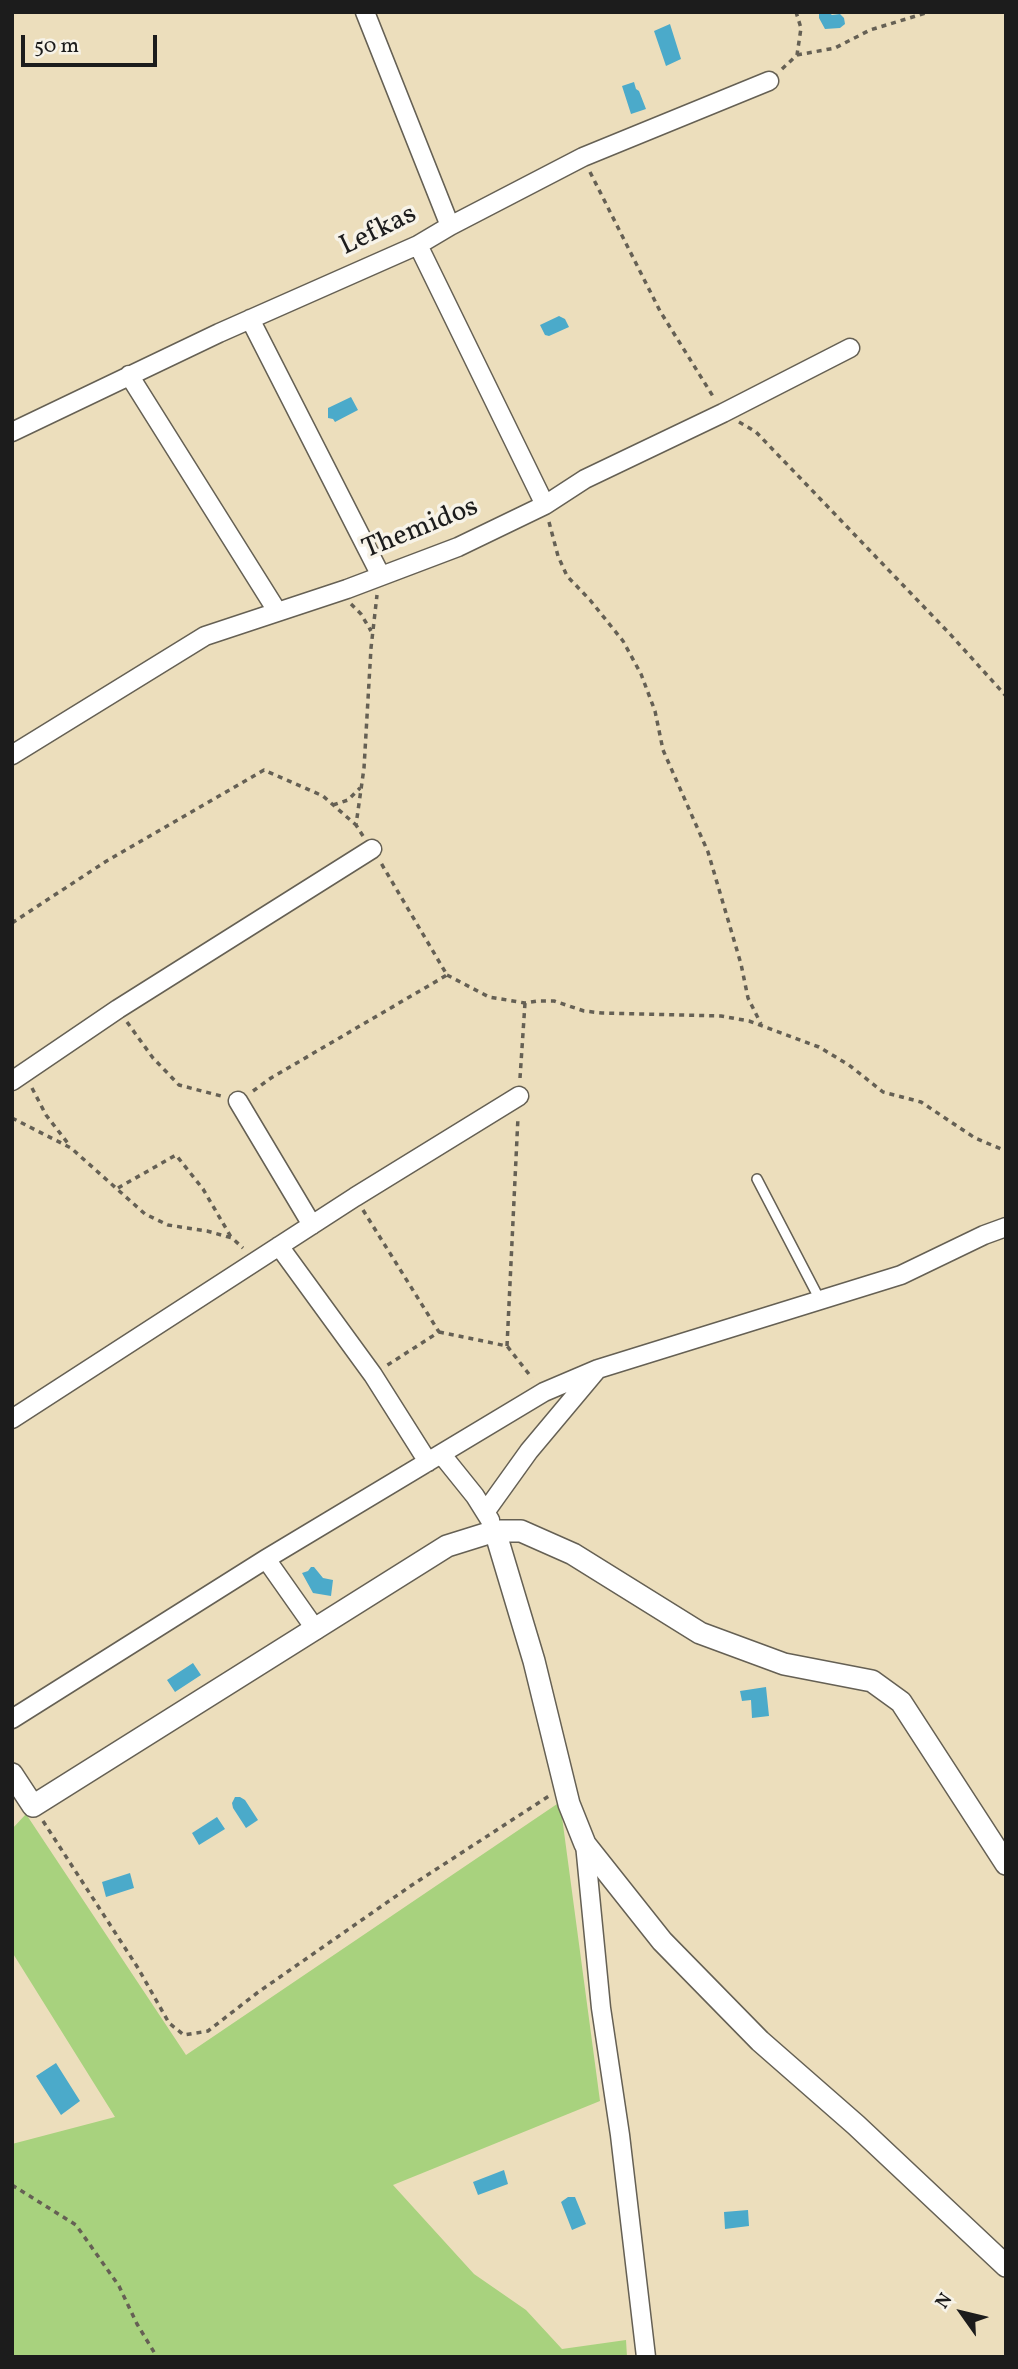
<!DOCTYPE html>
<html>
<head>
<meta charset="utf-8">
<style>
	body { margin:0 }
	#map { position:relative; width:1018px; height:2369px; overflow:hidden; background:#ecdebc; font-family:Vollkorn,serif }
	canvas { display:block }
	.frame { position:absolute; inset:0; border:14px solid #1c1c1c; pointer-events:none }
	.north { position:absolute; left:927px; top:2278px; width:70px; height:70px; -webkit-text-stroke:5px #f7f3e8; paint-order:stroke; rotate:304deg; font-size:19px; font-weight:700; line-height:28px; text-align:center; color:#1c1c1c }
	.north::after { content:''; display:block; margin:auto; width:24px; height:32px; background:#1c1c1c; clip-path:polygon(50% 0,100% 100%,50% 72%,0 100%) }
	.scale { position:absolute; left:21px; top:35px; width:136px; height:32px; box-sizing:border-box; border:4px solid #1c1c1c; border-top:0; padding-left:9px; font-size:21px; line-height:24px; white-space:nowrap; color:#1c1c1c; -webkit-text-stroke:5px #f7f3e8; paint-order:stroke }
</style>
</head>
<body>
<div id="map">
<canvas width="1018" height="2369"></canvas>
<div class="frame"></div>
<div class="north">N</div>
<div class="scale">50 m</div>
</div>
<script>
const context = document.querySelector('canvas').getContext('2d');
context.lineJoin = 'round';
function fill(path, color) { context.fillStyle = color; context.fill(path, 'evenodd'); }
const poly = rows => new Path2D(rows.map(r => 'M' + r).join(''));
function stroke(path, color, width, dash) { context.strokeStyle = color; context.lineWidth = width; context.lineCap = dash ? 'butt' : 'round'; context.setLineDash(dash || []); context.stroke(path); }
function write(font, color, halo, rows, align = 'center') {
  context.font = font + ' Vollkorn,serif'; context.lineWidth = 7; context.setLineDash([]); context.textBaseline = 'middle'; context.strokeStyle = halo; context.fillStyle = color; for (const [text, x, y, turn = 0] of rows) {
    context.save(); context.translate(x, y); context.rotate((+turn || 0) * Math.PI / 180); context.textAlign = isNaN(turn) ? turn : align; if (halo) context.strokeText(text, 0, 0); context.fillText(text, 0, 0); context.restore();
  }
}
const green = poly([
	[560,1802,600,2101,393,2185,474,2274,526,2310,562,2349,626,2340,627,2357,12,2357,12,2144,115,2117,12,1952,12,1829,26,1814,186,2055]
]);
const water = poly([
	[819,12,828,12,832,15,840,14,844,18,845,24,840,28,825,29,819,18],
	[670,24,681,59,666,66,654,31],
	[634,82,636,89,639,91,646,109,631,114,622,86],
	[559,316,565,319,569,327,549,336,545,335,540,325],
	[351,397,358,410,335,422,333,419,328,418,328,408],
	[311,1567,314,1567,323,1578,333,1580,331,1596,313,1593,302,1573,308,1571],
	[193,1663,201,1675,175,1692,167,1680],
	[766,1687,769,1716,752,1718,751,1700,742,1701,740,1691],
	[235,1797,240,1797,245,1800,258,1820,246,1828,233,1808,232,1803],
	[217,1817,225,1829,199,1845,192,1833],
	[130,1873,134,1888,106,1897,102,1882],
	[56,2063,80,2101,61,2115,36,2076],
	[504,2170,508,2184,478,2195,473,2182],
	[568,2197,575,2197,586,2224,572,2230,561,2202],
	[748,2210,749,2226,725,2229,724,2212]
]);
const path = poly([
	[797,55,835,48,870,30,929,12],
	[782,69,797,55,801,28,796,12],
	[590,172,660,311,714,398],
	[739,422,756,432,949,633,1006,696],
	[549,522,558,556,567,576,590,600,623,641,641,674,655,711,663,750,708,852,741,964,748,998,761,1024],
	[351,604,361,614,371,631],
	[333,805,348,800,360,788],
	[363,836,356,825,364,768,371,648,377,595],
	[12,923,105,862,264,770,323,796,356,825],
	[447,975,489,997,525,1003,537,1001,554,1001,584,1011,602,1013,721,1016,749,1021,819,1047,849,1065,883,1092,921,1102,975,1138,1006,1151],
	[127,1022,153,1058,179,1085,221,1096],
	[520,1078,525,1003],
	[32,1088,46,1115,70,1146],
	[253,1091,271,1078,447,975,381,863],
	[12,1118,71,1148,145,1214,168,1225,207,1231,232,1238,243,1248],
	[118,1188,176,1155,203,1189,231,1237],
	[363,1210,439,1332,386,1366],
	[439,1332,507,1346,532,1378],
	[507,1346,518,1117],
	[43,1821,138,1968,169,2023,184,2035,208,2031,257,1993,412,1885,549,1796],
	[12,2185,76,2225,119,2286,137,2324,157,2357]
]);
const service = poly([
	[757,1179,820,1300]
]);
const minor = poly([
	[365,12,450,226],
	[418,245,545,505],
	[250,319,381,576],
	[129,375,277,611],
	[12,432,219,333,418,245,450,226,583,157,769,81],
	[12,755,205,636,347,589,458,547,545,505,585,479,723,413,850,348],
	[12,1081,118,1009,372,849],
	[238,1101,312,1225],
	[279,1246,373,1375,428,1462],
	[12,1419,355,1197,519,1096],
	[442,1455,475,1496,490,1520],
	[486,1511,529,1451,596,1371],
	[266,1559,316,1630],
	[12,1719,266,1559,544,1392,598,1369,901,1275,984,1235,1006,1227],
	[585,1844,601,2008,620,2135,646,2357]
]);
const tertiary = poly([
	[495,1531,521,1531,573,1554,700,1633,784,1664,872,1681,901,1702,1006,1864],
	[12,1774,33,1806,447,1546,495,1531,534,1661,569,1804,585,1844,662,1941,760,2041,856,2125,1006,2266]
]);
const streetNames = [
	["Lefkas",379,232,-26],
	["Themidos",421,530,-22]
];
fill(green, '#a8d27e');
fill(water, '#4baaca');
stroke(service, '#656054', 12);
stroke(minor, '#656054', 21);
stroke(tertiary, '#656054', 24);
stroke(path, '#656054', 3.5, [5, 5]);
stroke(service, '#fff', 9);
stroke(minor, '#fff', 18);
stroke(tertiary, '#fff', 21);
write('28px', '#1c1c1c', '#f7f3e8', streetNames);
</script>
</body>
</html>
